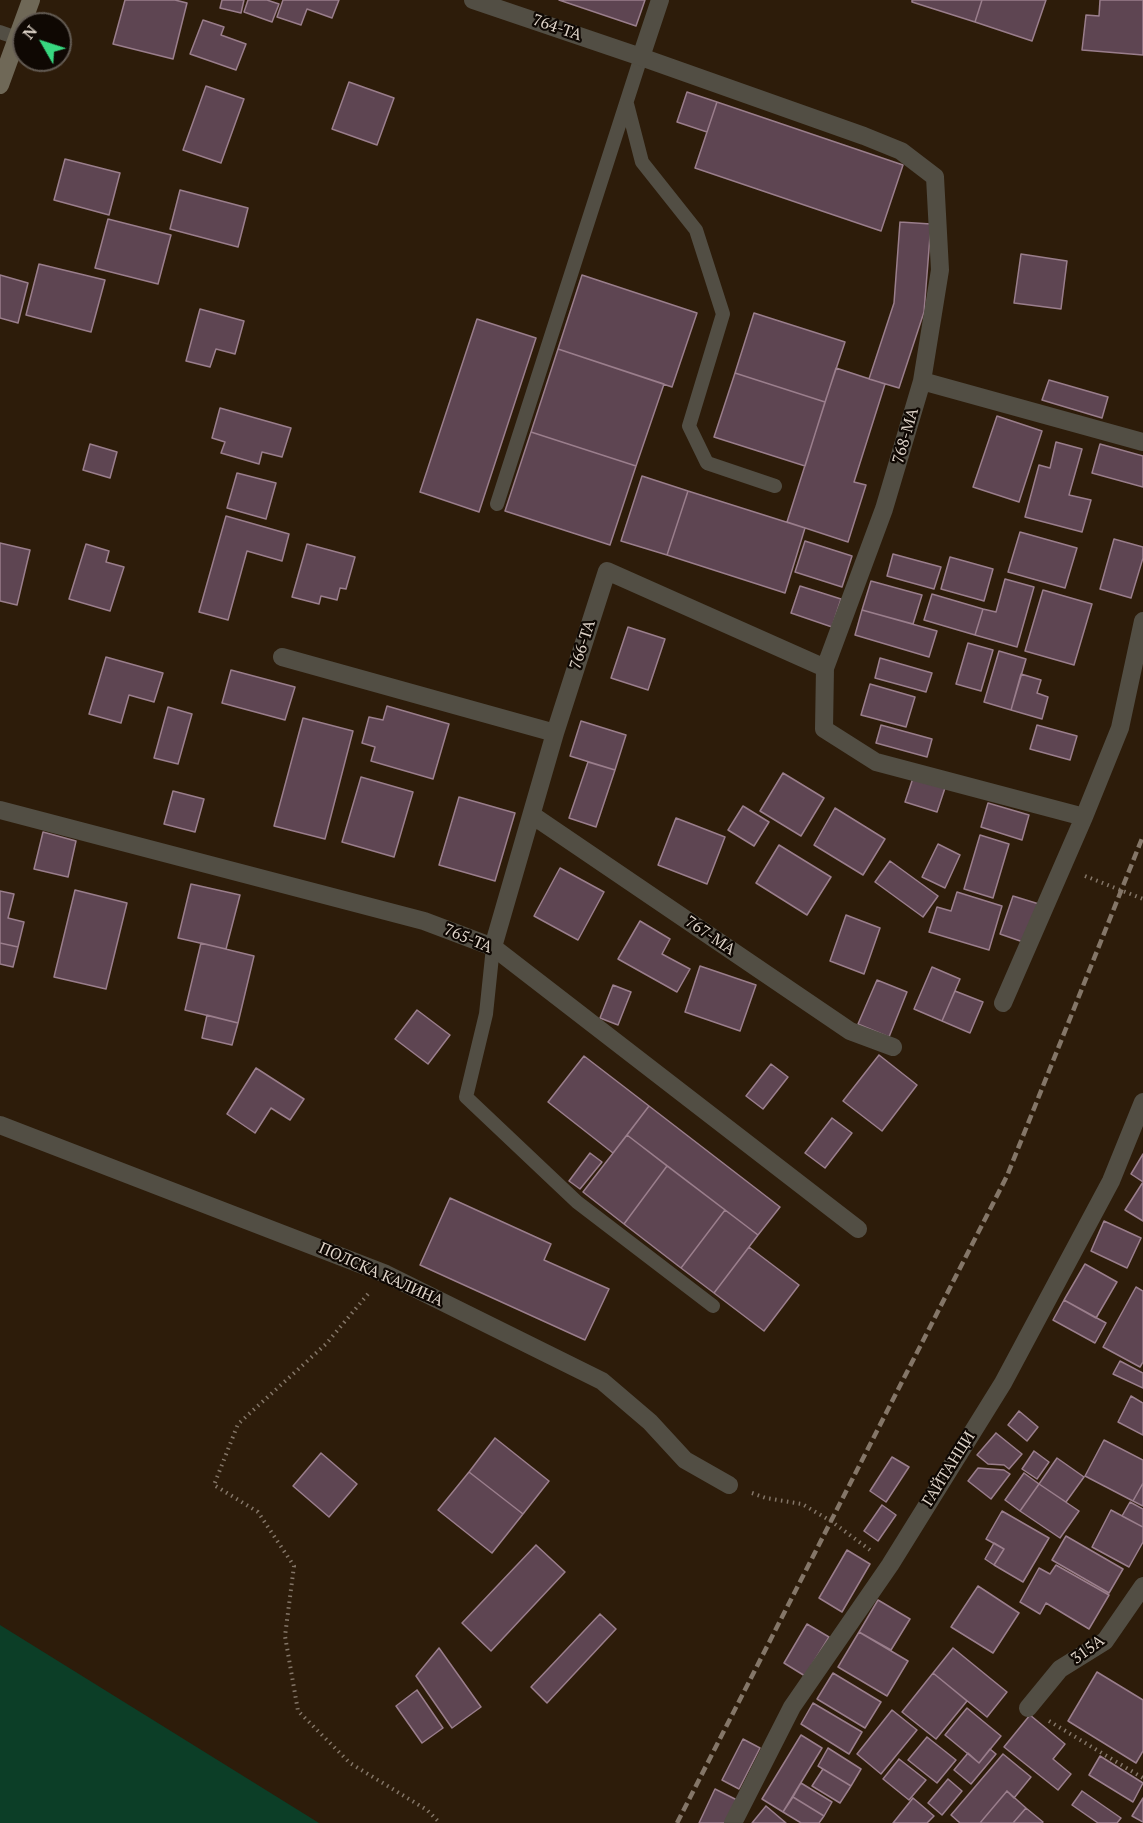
<!DOCTYPE html>
<html>
<head>
<meta charset="utf-8">
<style>
	body { margin:0 }
	#map { position:relative; width:1143px; height:1823px; overflow:hidden; background:#2d1c0a; font-family:"PT Serif",serif }
	canvas { display:block }
	.north { position:absolute; left:12px; top:12px; width:60px; height:60px; box-sizing:border-box; background:#0f0803; border:2px solid #625a52; border-radius:50%; rotate:309deg; font-size:16px; font-weight:700; line-height:24px; text-align:center; color:#dfd4c9 }
	.north::after { content:''; display:block; margin:auto; width:21px; height:27px; background:#38d880; clip-path:polygon(50% 0,100% 100%,50% 72%,0 100%) }
</style>
</head>
<body>
<div id="map">
<canvas width="1143" height="1823"></canvas>
<div class="north">N</div>
</div>
<script>
const context = document.querySelector('canvas').getContext('2d');
context.lineJoin = 'round';
function fill(path, color) { context.fillStyle = color; context.fill(path, 'evenodd'); }
const poly = rows => new Path2D(rows.map(r => 'M' + r).join(''));
function stroke(path, color, width, dash) { context.strokeStyle = color; context.lineWidth = width; context.lineCap = dash ? 'butt' : 'round'; context.setLineDash(dash || []); context.stroke(path); }
function write(font, color, halo, rows, align = 'center') {
  context.font = font + ' "PT Serif",serif'; context.lineWidth = 4.5; context.setLineDash([]); context.textBaseline = 'middle'; context.strokeStyle = halo; context.fillStyle = color; for (const [text, x, y, turn = 0] of rows) {
    context.save(); context.translate(x, y); context.rotate((+turn || 0) * Math.PI / 180); context.textAlign = isNaN(turn) ? turn : align; if (halo) context.strokeText(text, 0, 0); context.fillText(text, 0, 0); context.restore();
  }
}
const green = poly([
	[0,1625,319,1823,0,1823]
]);
const building = poly([
	[125,0,175,0,187,3,173,59,113,44,125,0],
	[222,0,244,0,241,13,220,8,222,0],
	[248,0,267,0,279,4,272,22,244,12,248,0],
	[283,0,339,0,332,18,307,9,301,25,277,17,283,0],
	[559,0,645,0,636,26,559,0],
	[912,0,982,0,975,22,912,2,912,0],
	[982,0,1046,0,1032,41,975,22,982,0],
	[1100,0,1143,0,1143,55,1082,50,1086,15,1099,16,1100,0],
	[203,20,224,27,221,35,246,44,236,70,190,54,203,20],
	[349,82,394,98,377,145,332,129,349,82],
	[206,86,244,99,221,163,183,150,206,86],
	[687,92,717,102,707,132,677,122,687,92],
	[717,102,903,165,881,231,695,168,717,102],
	[65,159,120,173,109,215,54,200,65,159],
	[180,190,248,208,238,247,170,229,180,190],
	[108,219,171,235,158,284,95,268,108,219],
	[900,222,931,224,924,312,899,388,869,379,894,303,900,222],
	[1021,254,1067,261,1061,309,1014,303,1021,254],
	[39,264,105,280,91,332,26,315,39,264],
	[0,275,28,283,18,323,0,318,0,275],
	[582,275,697,313,672,387,558,349,582,275],
	[200,309,244,321,235,354,216,349,210,367,186,361,200,309],
	[754,313,845,342,825,402,735,373,754,313],
	[477,319,536,338,479,512,420,492,477,319],
	[558,349,664,384,636,466,531,432,558,349],
	[836,368,885,384,854,482,866,485,848,542,787,522,836,368],
	[735,373,825,402,805,466,714,437,735,373],
	[1049,380,1108,397,1102,418,1042,400,1049,380],
	[220,408,291,428,282,457,262,452,259,464,221,453,225,442,212,438,220,408],
	[997,416,1042,431,1019,502,973,487,997,416],
	[531,432,636,466,610,545,505,511,531,432],
	[1056,442,1082,449,1069,495,1091,500,1082,532,1025,517,1039,465,1050,468,1056,442],
	[90,444,117,452,110,478,83,470,90,444],
	[1100,444,1143,456,1143,487,1092,473,1100,444],
	[237,473,276,483,266,519,227,508,237,473],
	[642,476,688,491,667,555,621,541,642,476],
	[688,491,805,528,785,593,667,555,688,491],
	[226,516,289,534,282,561,247,551,228,620,199,612,226,516],
	[1020,532,1077,548,1065,588,1008,572,1020,532],
	[1114,539,1143,547,1143,558,1131,598,1100,589,1114,539],
	[805,541,852,556,842,587,795,572,805,541],
	[0,543,30,550,17,605,0,601,0,543],
	[86,544,109,551,106,562,124,567,110,611,69,599,86,544],
	[307,544,355,557,346,589,340,588,337,600,321,596,319,604,292,597,307,544],
	[893,554,941,567,934,589,887,576,893,554],
	[950,557,993,569,984,601,941,589,950,557],
	[1005,579,1034,587,1017,647,975,635,983,609,996,612,1005,579],
	[871,581,922,595,913,624,862,610,871,581],
	[800,586,841,599,832,627,791,613,800,586],
	[1043,590,1092,604,1074,665,1025,651,1043,590],
	[932,594,983,609,975,635,924,620,932,594],
	[862,610,937,631,929,657,855,635,862,610],
	[628,627,665,639,648,690,611,678,628,627],
	[968,643,993,650,981,691,956,684,968,643],
	[999,651,1026,659,1011,710,984,702,999,651],
	[106,657,163,673,154,702,129,695,121,723,89,714,106,657],
	[880,658,932,673,926,692,875,678,880,658],
	[231,670,295,687,285,720,222,703,231,670],
	[1021,674,1041,680,1037,693,1048,697,1042,719,1011,710,1021,674],
	[870,684,915,697,906,727,861,715,870,684],
	[387,706,449,724,433,779,371,761,375,747,362,743,369,717,383,720,387,706],
	[168,707,192,714,178,764,154,758,168,707],
	[303,718,353,731,325,839,274,826,303,718],
	[581,721,626,735,615,770,570,756,581,721],
	[881,725,932,739,927,757,876,743,881,725],
	[1037,725,1077,736,1070,760,1030,749,1037,725],
	[588,762,615,770,596,827,569,818,588,762],
	[783,773,824,798,801,836,760,811,783,773],
	[361,777,413,792,394,857,342,842,361,777],
	[913,778,945,788,937,812,905,802,913,778],
	[173,791,204,799,195,832,164,824,173,791],
	[459,797,515,813,495,881,439,865,459,797],
	[988,803,1029,815,1022,840,981,827,988,803],
	[743,806,769,822,754,846,728,830,743,806],
	[835,808,885,839,863,875,814,845,835,808],
	[676,818,725,837,707,884,658,865,676,818],
	[43,832,76,841,68,877,34,869,43,832],
	[980,835,1009,844,993,898,964,889,980,835],
	[938,844,960,855,945,888,922,877,938,844],
	[779,845,831,877,807,915,756,883,779,845],
	[890,861,938,896,923,917,875,882,890,861],
	[560,868,604,892,578,940,534,916,560,868],
	[191,884,240,895,226,949,178,938,191,884],
	[75,890,127,903,106,989,54,977,75,890],
	[0,891,14,894,8,918,24,922,18,947,0,943,0,891],
	[957,892,1002,906,989,950,929,932,937,907,951,911,957,892],
	[1013,896,1039,904,1026,943,1000,934,1013,896],
	[846,915,880,928,864,974,830,961,846,915],
	[640,921,670,939,662,954,690,969,677,992,618,959,640,921],
	[0,943,18,947,13,967,0,964,0,943],
	[201,943,254,956,238,1023,185,1010,201,943],
	[700,966,756,985,740,1031,685,1012,700,966],
	[932,967,960,979,942,1021,914,1009,932,967],
	[877,980,907,992,889,1037,858,1024,877,980],
	[613,985,631,992,618,1025,600,1018,613,985],
	[955,991,983,1002,970,1033,942,1021,955,991],
	[417,1010,450,1035,428,1064,395,1039,417,1010],
	[207,1015,238,1023,232,1045,202,1038,207,1015],
	[879,1055,917,1085,882,1131,843,1101,879,1055],
	[584,1056,649,1106,613,1153,548,1102,584,1056],
	[771,1064,788,1077,763,1109,746,1096,771,1064],
	[256,1068,304,1099,290,1120,271,1108,255,1133,227,1114,256,1068],
	[649,1106,780,1207,758,1235,627,1135,649,1106],
	[832,1118,852,1133,825,1168,805,1153,832,1118],
	[627,1135,667,1166,624,1224,583,1192,627,1135],
	[590,1153,602,1162,580,1189,569,1181,590,1153],
	[1143,1154,1143,1182,1131,1174,1143,1154],
	[667,1166,725,1210,681,1268,624,1224,667,1166],
	[1143,1182,1143,1221,1125,1210,1143,1182],
	[450,1198,551,1244,544,1260,609,1289,585,1340,420,1265,450,1198],
	[725,1210,758,1235,714,1293,681,1268,725,1210],
	[1104,1221,1141,1238,1127,1268,1091,1251,1104,1221],
	[749,1247,799,1285,764,1331,714,1293,749,1247],
	[1085,1264,1117,1282,1096,1318,1064,1300,1085,1264],
	[1136,1287,1143,1291,1143,1362,1140,1367,1103,1347,1136,1287],
	[1064,1300,1106,1323,1095,1343,1053,1320,1064,1300],
	[1120,1361,1143,1373,1143,1388,1113,1374,1120,1361],
	[1131,1396,1143,1403,1143,1435,1118,1422,1131,1396],
	[1019,1411,1038,1427,1027,1441,1008,1425,1019,1411],
	[996,1433,1022,1454,1009,1469,1004,1465,988,1464,977,1455,996,1433],
	[495,1438,549,1481,523,1514,469,1472,495,1438],
	[1104,1440,1143,1460,1143,1483,1133,1501,1085,1476,1104,1440],
	[1034,1451,1049,1462,1037,1479,1022,1469,1034,1451],
	[321,1453,357,1484,329,1517,293,1486,321,1453],
	[892,1457,909,1467,886,1502,870,1491,892,1457],
	[1057,1458,1084,1477,1066,1502,1039,1484,1057,1458],
	[978,1468,1004,1470,1010,1474,991,1499,968,1481,978,1468],
	[469,1472,523,1514,492,1553,438,1510,469,1472],
	[1024,1473,1039,1484,1020,1511,1005,1500,1024,1473],
	[1143,1483,1143,1506,1133,1501,1143,1483],
	[1039,1484,1079,1511,1060,1538,1020,1511,1039,1484],
	[1130,1502,1143,1509,1143,1527,1122,1516,1130,1502],
	[882,1505,896,1515,878,1541,864,1531,882,1505],
	[1111,1510,1143,1527,1143,1542,1129,1567,1092,1547,1111,1510],
	[1002,1511,1049,1538,1023,1582,994,1565,1004,1549,986,1539,1002,1511],
	[1066,1536,1123,1569,1109,1593,1052,1560,1066,1536],
	[994,1543,1004,1549,994,1565,985,1559,994,1543],
	[536,1545,565,1572,491,1651,462,1623,536,1545],
	[847,1550,870,1564,842,1612,819,1598,847,1550],
	[1056,1565,1109,1595,1089,1629,1046,1603,1040,1614,1020,1602,1039,1568,1050,1574,1056,1565],
	[978,1586,1019,1613,993,1653,951,1627,978,1586],
	[878,1600,910,1619,891,1650,859,1632,878,1600],
	[600,1614,616,1629,547,1703,531,1687,600,1614],
	[807,1624,829,1637,805,1676,784,1663,807,1624],
	[859,1632,908,1661,887,1696,838,1667,859,1632],
	[439,1648,481,1707,452,1728,416,1676,439,1648],
	[953,1648,1007,1692,987,1717,933,1673,953,1648],
	[1097,1672,1143,1700,1143,1751,1136,1763,1068,1721,1097,1672],
	[833,1673,881,1702,865,1728,817,1699,833,1673],
	[933,1673,967,1701,936,1739,902,1712,933,1673],
	[417,1690,443,1728,422,1743,396,1706,417,1690],
	[813,1703,862,1732,849,1754,801,1724,813,1703],
	[967,1708,1001,1736,979,1763,945,1735,967,1708],
	[892,1710,917,1730,881,1774,857,1754,892,1710],
	[1030,1715,1065,1744,1053,1759,1071,1774,1058,1790,1004,1747,1030,1715],
	[801,1735,822,1748,783,1812,762,1799,801,1735],
	[927,1737,956,1760,937,1783,908,1760,927,1737],
	[743,1739,760,1748,739,1789,722,1780,743,1739],
	[828,1748,861,1769,851,1786,818,1766,828,1748],
	[990,1749,996,1754,971,1784,954,1770,968,1753,979,1763,990,1749],
	[1003,1754,1031,1777,1014,1798,1007,1791,980,1823,960,1823,951,1815,1003,1754],
	[1100,1756,1143,1783,1133,1802,1089,1775,1100,1756],
	[899,1759,926,1780,909,1800,883,1779,899,1759],
	[823,1769,851,1786,840,1803,812,1786,823,1769],
	[948,1779,962,1791,942,1815,928,1803,948,1779],
	[801,1783,832,1802,824,1816,793,1797,801,1783],
	[715,1789,737,1800,726,1823,699,1823,715,1789],
	[1007,1791,1026,1808,1013,1823,980,1823,1007,1791],
	[1082,1791,1121,1818,1117,1823,1098,1823,1072,1805,1082,1791],
	[793,1797,824,1816,819,1823,801,1823,783,1812,793,1797],
	[913,1798,934,1816,927,1823,893,1823,913,1798],
	[1143,1798,1143,1822,1132,1816,1143,1798],
	[766,1806,786,1823,752,1823,766,1806],
	[1026,1808,1043,1822,1042,1823,1013,1823,1026,1808]
]);
const path = poly([
	[1085,876,1143,899],
	[368,1294,326,1344,238,1424,214,1485,258,1512,294,1566,285,1636,298,1711,350,1763,427,1810,440,1823],
	[752,1493,766,1498,802,1504,831,1521,870,1550],
	[1049,1721,1143,1778]
]);
const lane = poly([
	[0,32,17,38],
	[627,104,642,162,696,230,723,314,689,426,707,463,775,486],
	[497,504,641,57],
	[493,947,486,1014,466,1097,577,1202,713,1306]
]);
const street = poly([
	[473,0,641,57,864,136,901,151,935,177,940,270,922,381,884,509,825,668,824,729,876,762,1084,817],
	[641,57,660,0],
	[922,381,1143,442],
	[282,657,555,733],
	[0,810,424,921,493,947,858,1229],
	[532,815,850,1031,893,1047],
	[493,947,555,733,607,571,825,668],
	[1003,1003,1084,817,1120,728,1143,621],
	[0,1125,386,1274,602,1381,650,1422,685,1460,729,1485],
	[1028,1708,1060,1669,1105,1641,1143,1586],
	[733,1823,792,1707,890,1565,1003,1383,1111,1181,1143,1102]
]);
const secondary = poly([
	[0,85,31,0]
]);
const rail = poly([
	[677,1823,1007,1176,1143,836]
]);
const streetNames = [
	["764-ТА",557,28,19],
	["768-МА",906,436,-74],
	["766-ТА",583,645,-72],
	["767-МА",710,936,34],
	["765-ТА",468,939,23],
	["ПОЛСКА КАЛИНА",381,1275,24],
	["ГАЙТАНЦИ",949,1469,-58],
	["315А",1088,1650,-36]
];
fill(green, '#0c3e27');
fill(building, '#5e4552');
stroke(building, '#9a7e8c', 1.5);
stroke(path, '#847668', 4, [1.5, 4.5]);
stroke(lane, '#524e44', 14);
stroke(street, '#524e44', 18);
stroke(secondary, '#6f6857', 18);
stroke(rail, '#847668', 4.5, [9, 4.5]);
write('16px', '#dfd4c9', '#0f0803', streetNames);
</script>
</body>
</html>
